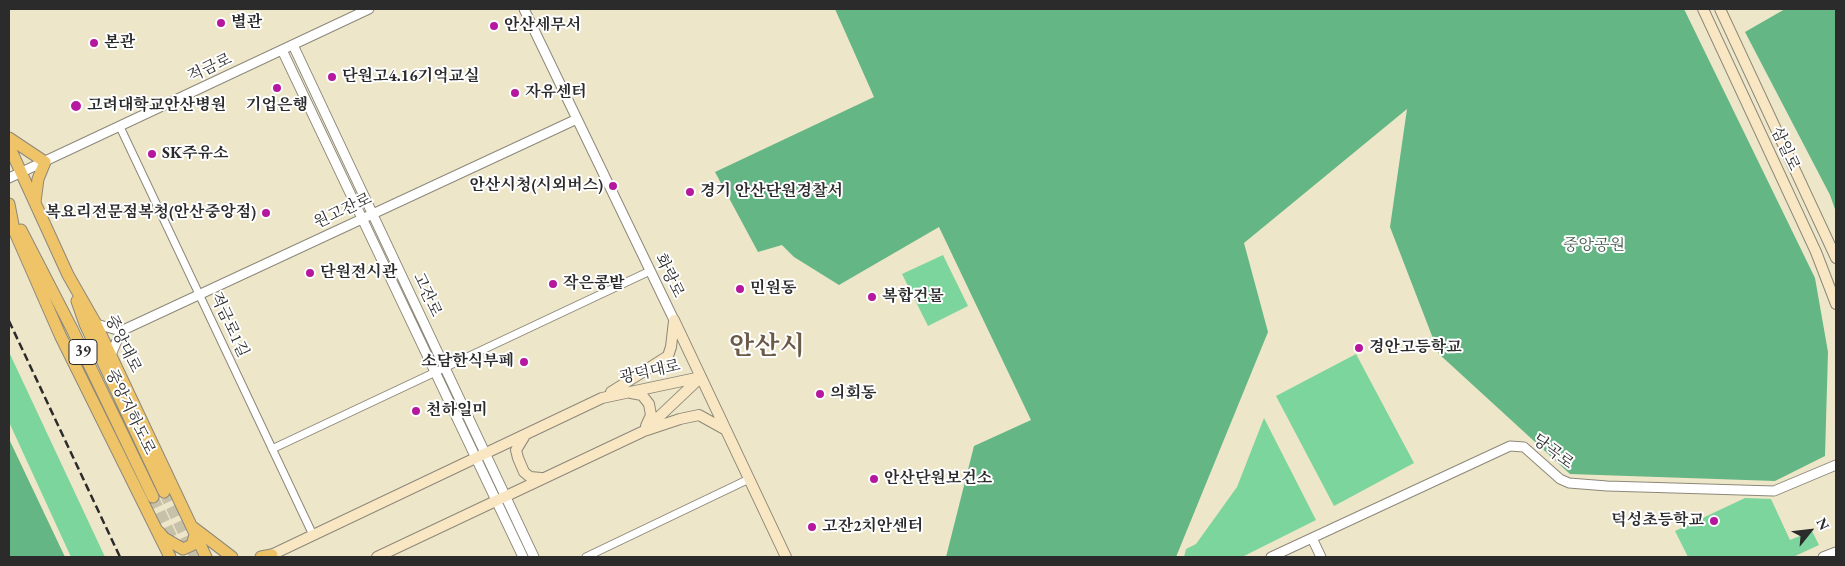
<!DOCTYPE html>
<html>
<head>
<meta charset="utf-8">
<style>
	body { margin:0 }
	#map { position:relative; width:1845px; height:566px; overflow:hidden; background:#eee6c9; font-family:"EB Garamond",serif }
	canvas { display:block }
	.frame { position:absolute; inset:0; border:10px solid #2b2b2b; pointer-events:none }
	.north { position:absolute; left:1785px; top:506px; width:50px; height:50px; -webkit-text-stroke:4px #fff; paint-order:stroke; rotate:61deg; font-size:14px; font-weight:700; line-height:20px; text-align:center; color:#2b2b2b }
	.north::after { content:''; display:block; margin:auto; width:18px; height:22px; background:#2b2b2b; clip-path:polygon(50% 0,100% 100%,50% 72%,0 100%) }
</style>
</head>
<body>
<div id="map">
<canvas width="1845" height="566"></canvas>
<div class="frame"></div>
<div class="north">N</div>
</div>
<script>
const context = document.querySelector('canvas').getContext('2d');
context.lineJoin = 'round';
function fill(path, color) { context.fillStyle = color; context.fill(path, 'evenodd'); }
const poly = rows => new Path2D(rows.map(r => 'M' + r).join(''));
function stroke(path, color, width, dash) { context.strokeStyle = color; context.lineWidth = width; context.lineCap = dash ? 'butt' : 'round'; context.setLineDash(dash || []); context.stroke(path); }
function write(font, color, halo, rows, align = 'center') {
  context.font = font + ' "EB Garamond","Noto Serif KR",serif'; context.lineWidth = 4; context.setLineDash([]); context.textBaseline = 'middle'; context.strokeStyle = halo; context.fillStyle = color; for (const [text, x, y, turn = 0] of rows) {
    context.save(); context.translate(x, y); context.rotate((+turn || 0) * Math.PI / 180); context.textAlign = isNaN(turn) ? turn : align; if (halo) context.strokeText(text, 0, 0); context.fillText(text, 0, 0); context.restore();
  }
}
const green = poly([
	[943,255,968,306,928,326,902,274],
	[9,352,105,557,71,557,9,422],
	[1356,354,1414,463,1334,506,1276,396],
	[1264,418,1316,520,1242,557,1184,557,1186,549,1196,544,1237,487],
	[1745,498,1771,499,1790,540,1812,531,1819,545,1793,557,1688,557,1675,531]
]);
const forest = poly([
	[835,9,1684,9,1815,278,1828,352,1825,456,1775,481,1570,474,1439,354,1390,227,1407,109,1244,243,1268,332,1176,557,946,557,974,446,1031,420,939,227,839,285,794,257,782,245,758,252,715,172,874,97],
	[1785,9,1836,9,1836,212,1830,195,1745,32],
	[9,439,65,557,9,557]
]);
const primaryTunnel = poly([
	[164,492,195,557],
	[153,497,181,557]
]);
const minor = poly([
	[120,127,313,535],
	[272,449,650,271],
	[586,557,749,479]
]);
const tertiary = poly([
	[524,9,674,320],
	[293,45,534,557],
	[282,50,523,557],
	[9,178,369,9],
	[96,324,121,331],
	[121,331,577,119],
	[111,355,121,331],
	[1312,538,1321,557],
	[1271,557,1510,446,1524,447,1560,479,1569,483,1607,486,1774,491,1836,465],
	[1823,557,1836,552]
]);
const secondary = poly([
	[1703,9,1816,252,1836,304],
	[1720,9,1836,258],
	[674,320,786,557],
	[611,392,668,356,671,347,674,321],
	[631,393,642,395,649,404,651,415,646,426],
	[647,430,680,419,699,415,726,430],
	[524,437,516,450,518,458,524,472,530,477,541,478],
	[267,557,602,398,701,377],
	[377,557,644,431,701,377]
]);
const primary = poly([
	[9,138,45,162,38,179,35,202],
	[9,146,68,275,96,324,206,557],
	[9,204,14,230,60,335,170,557],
	[21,230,72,329,153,497],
	[77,301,85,324,164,492],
	[194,528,232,557],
	[159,532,164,538,183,549,192,545,195,535],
	[261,557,272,555]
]);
const rail = poly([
	[9,321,120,557]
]);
const markers = [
	[221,23,5,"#b5179e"],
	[494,26,5,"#b5179e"],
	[94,43,5,"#b5179e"],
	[332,77,5,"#b5179e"],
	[277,88,5,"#b5179e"],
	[515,93,5,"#b5179e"],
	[76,106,6,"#b5179e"],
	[152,154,5,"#b5179e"],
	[613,186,5,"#b5179e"],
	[690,192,5,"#b5179e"],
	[266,213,5,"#b5179e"],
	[310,273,5,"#b5179e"],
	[553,284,5,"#b5179e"],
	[740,289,5,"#b5179e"],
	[872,297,5,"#b5179e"],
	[1359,348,5,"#b5179e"],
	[524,362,5,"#b5179e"],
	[820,394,5,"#b5179e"],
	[416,411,5,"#b5179e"],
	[874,479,5,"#b5179e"],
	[1714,521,5,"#b5179e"],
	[812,527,5,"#b5179e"]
];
const shields = [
	[83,352,28]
];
const shieldNames = [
	["39",83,352]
];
const poiNames = [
	["별관",231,23],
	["안산세무서",504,26],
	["본관",104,43],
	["단원고4.16기억교실",342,77],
	["자유센터",525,93],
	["고려대학교안산병원",87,106],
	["기업은행",277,106,"center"],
	["SK주유소",162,154],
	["안산시청(시외버스)",603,186,"right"],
	["경기 안산단원경찰서",700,192],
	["복요리전문점복청(안산중앙점)",256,213,"right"],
	["단원전시관",320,273],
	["작은콩밭",563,284],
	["민원동",750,289],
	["복합건물",882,297],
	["경안고등학교",1369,348],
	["소담한식부페",514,362,"right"],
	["의회동",830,394],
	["천하일미",426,411],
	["안산단원보건소",884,479],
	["덕성초등학교",1704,521,"right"],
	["고잔2치안센터",822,527]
];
const streetNames = [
	["적금로",210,68,-25],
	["삼일로",1785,149,65],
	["원고잔로",343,211,-25],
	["화랑로",669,276,64],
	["고잔로",427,295,65],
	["적금로1길",229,325,65],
	["중앙대로",123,344,64],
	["광덕대로",650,372,-12],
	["중앙지하도로",130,412,64],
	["당곡로",1553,452,37]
];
const parkNames = [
	["중앙공원",1594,246]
];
const townNames = [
	["안산시",767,347]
];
fill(green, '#7bd59c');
fill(forest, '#64b684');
stroke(primaryTunnel, '#c7c1a9', 11, [11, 5.5]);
stroke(minor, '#8c887a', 9);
stroke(tertiary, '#8c887a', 11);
stroke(secondary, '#8c887a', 12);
stroke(primary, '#8c887a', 13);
stroke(minor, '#fff', 7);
stroke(tertiary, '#fff', 9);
stroke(secondary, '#f9e7c3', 10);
stroke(primary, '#efc469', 11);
stroke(rail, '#2b2b2b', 2.5, [8, 4]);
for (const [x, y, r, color] of markers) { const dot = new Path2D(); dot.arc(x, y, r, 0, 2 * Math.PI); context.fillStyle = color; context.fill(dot); stroke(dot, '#fff', 2); }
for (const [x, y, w] of shields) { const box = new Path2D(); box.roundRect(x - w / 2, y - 12.5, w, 25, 4); context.fillStyle = '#fff'; context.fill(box); stroke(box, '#2b2b2b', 1); }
write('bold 15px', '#2b2b2b', null, shieldNames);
write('bold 16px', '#2b2b2b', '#fff', poiNames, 'left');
write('16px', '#2b2b2b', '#fff', streetNames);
write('16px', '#435e4d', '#fff', parkNames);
write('bold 26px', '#6c5a48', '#fff', townNames);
</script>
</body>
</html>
